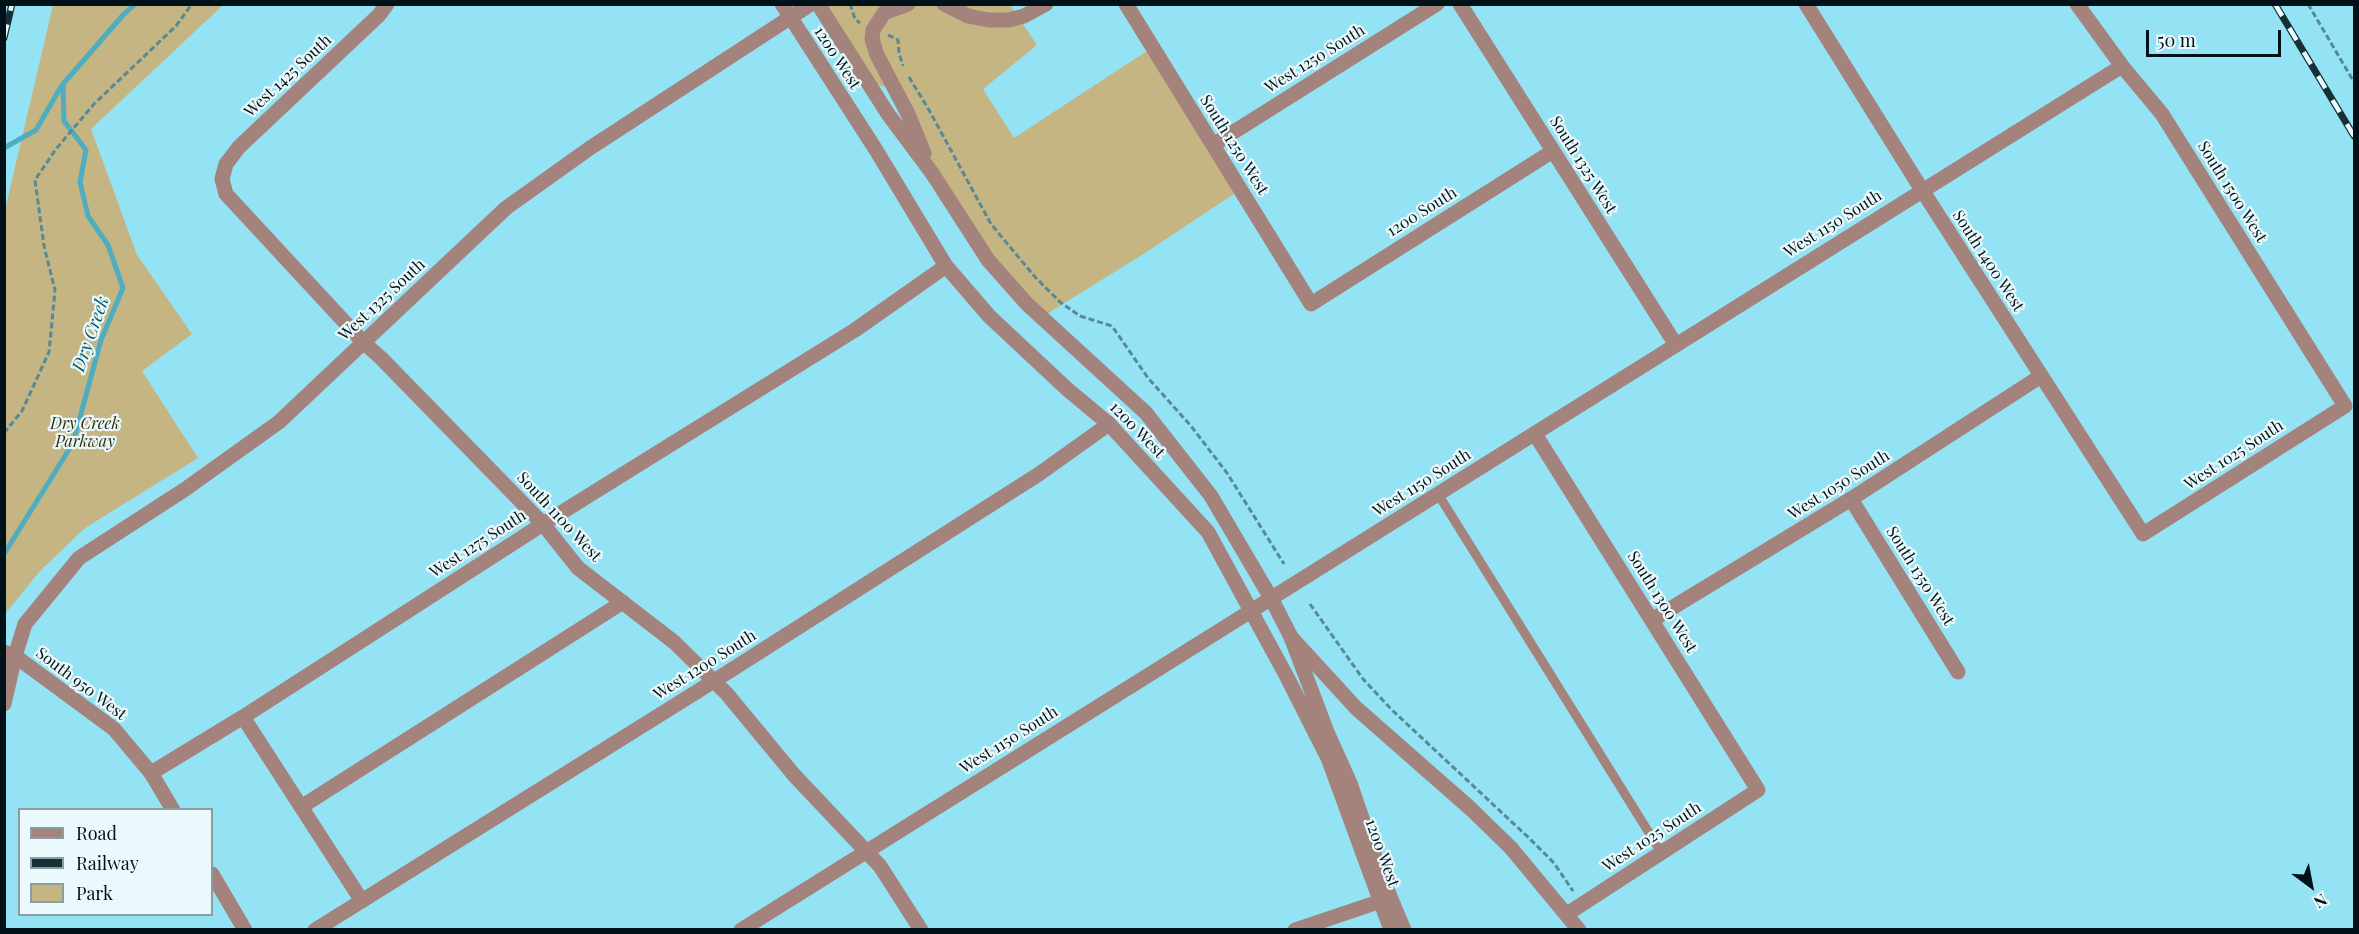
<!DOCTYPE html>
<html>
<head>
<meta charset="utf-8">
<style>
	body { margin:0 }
	#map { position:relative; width:2359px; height:934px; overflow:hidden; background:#94e3f5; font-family:"Playfair Display",serif }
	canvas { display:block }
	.frame { position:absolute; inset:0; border:6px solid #001217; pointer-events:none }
	.legend { position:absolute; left:18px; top:808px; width:195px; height:108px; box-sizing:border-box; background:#eaf9fc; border:2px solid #8c9da0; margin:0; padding:8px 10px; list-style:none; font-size:18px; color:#001217 }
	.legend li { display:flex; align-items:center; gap:12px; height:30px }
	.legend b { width:30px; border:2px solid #8c9da0 }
	.north { position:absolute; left:2281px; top:856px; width:60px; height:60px; -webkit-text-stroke:4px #eaf9fc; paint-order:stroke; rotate:148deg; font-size:16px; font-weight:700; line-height:24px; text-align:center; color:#001217 }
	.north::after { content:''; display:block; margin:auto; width:21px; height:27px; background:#001217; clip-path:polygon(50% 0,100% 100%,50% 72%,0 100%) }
	.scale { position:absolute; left:2146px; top:30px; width:135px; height:27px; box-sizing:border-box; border:3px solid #001217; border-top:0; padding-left:8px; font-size:18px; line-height:21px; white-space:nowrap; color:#001217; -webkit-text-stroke:4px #eaf9fc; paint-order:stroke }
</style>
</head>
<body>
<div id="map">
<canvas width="2359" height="934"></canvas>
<div class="frame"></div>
<ul class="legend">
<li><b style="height:8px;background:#a4837c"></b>Road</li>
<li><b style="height:8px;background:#153037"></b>Railway</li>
<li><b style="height:16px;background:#c4b583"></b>Park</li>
</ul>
<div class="north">N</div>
<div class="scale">50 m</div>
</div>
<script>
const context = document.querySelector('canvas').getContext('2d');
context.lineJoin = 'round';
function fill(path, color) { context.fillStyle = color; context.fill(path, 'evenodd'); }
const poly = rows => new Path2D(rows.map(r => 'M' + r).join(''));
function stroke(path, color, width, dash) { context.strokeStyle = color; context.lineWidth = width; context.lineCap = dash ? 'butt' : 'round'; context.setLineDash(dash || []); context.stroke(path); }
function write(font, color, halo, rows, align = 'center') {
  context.font = font + ' "Playfair Display",serif'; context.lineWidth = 4.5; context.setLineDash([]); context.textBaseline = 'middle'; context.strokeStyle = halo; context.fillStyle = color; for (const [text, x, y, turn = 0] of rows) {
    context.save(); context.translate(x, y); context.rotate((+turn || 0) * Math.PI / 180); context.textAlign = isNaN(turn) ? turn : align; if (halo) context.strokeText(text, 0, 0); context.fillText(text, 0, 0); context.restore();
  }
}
const green = poly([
	[53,5,223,5,91,129,137,255,192,334,142,371,198,458,85,528,40,571,5,614,5,210],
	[818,5,1010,5,1037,45,983,89,1014,138,1153,47,1240,190,1145,253,1042,317,964,225,893,89,867,82]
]);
const stream = poly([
	[4,148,36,130,62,85],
	[4,554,73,443,101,340,123,288,108,245,88,216,80,182,86,150,64,121,63,84,123,15,135,4]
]);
const path = poly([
	[850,4,855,19,860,23],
	[2308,4,2354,82],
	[888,35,898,40,899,53,903,66],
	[909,77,929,110,991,224,1035,277,1060,302,1080,316,1112,326,1148,378,1191,426,1227,473,1284,564],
	[4,433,22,411,49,352,55,290,44,246,35,180,56,149,94,104,176,26,192,4],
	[1310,604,1363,679,1392,710,1529,838,1554,863,1573,891]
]);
const service = poly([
	[1438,494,1661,852]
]);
const minor = poly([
	[387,4,379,15,239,147,226,164,222,179,226,194,364,343,381,358,543,524,578,568,674,642,727,694,794,775,880,866,921,930],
	[944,4,968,16,989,20,1009,20,1024,16,1046,4],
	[1126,4,1311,304,1553,151],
	[1460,4,1676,345],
	[1806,4,1922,190,2143,534,2345,406,2162,114,2122,66,2077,4],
	[1213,145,1437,4],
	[1535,434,1758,790,1567,914],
	[1851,499,1958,672],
	[1652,620,1851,499,2041,376],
	[1291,637,1356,708,1471,809,1511,848,1579,930],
	[4,704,15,656,25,624,79,558,184,490,279,422,506,208,590,148,811,4],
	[243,717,362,901],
	[151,773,243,717,543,524,855,330,946,266],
	[301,807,623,602],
	[315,930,714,681,1039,474,1109,424],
	[741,930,2122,66],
	[1295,930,1390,898]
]);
const tertiary = poly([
	[782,4,876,150,946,266,989,316,1067,389,1109,424,1208,532,1287,677,1328,758,1391,930],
	[818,4,888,114,932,173,988,260,1027,304,1146,413,1211,496,1271,598,1291,637,1327,732,1350,783,1383,880,1404,930],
	[908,4,884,13,873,30,872,39,877,55,908,114,924,153],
	[4,652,15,656,114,729,151,773,173,810],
	[212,874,245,930]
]);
const rail = poly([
	[2275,4,2354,136],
	[4,38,12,4]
]);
const streetNames = [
	["1200 West",837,58,57],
	["West 1250 South",1315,59,-32],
	["West 1425 South",288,76,-43],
	["South 1250 West",1234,145,58],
	["South 1325 West",1583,165,58],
	["South 1500 West",2232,192,58],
	["1200 South",1422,212,-32],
	["West 1150 South",1833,224,-32],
	["South 1400 West",1988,261,57],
	["West 1325 South",382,300,-43],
	["1200 West",1137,430,46],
	["West 1025 South",2234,455,-33],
	["West 1150 South",1422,483,-32],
	["West 1050 South",1839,485,-32],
	["South 1100 West",559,517,47],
	["West 1275 South",478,544,-33],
	["South 1350 West",1920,576,58],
	["South 1300 West",1662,602,58],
	["West 1200 South",705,665,-32],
	["South 950 West",81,684,37],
	["West 1150 South",1009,740,-32],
	["West 1025 South",1652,837,-33],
	["1200 West",1382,853,70]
];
const parkNames = [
	["Dry Creek",85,424],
	["Parkway",85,442]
];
const waterNames = [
	["Dry Creek",91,334,-71]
];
fill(green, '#c4b583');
stroke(stream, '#4eadc0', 5);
stroke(path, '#558a96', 3, [6, 3]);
stroke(service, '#a4837c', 9);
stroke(minor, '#a4837c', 15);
stroke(tertiary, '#a4837c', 15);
stroke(rail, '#153037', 7);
stroke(rail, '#eaf9fc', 4.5, [14]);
write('16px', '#001217', '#eaf9fc', streetNames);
write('italic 16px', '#352c0c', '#eaf9fc', parkNames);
write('italic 18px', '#075b68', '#eaf9fc', waterNames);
</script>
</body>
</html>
